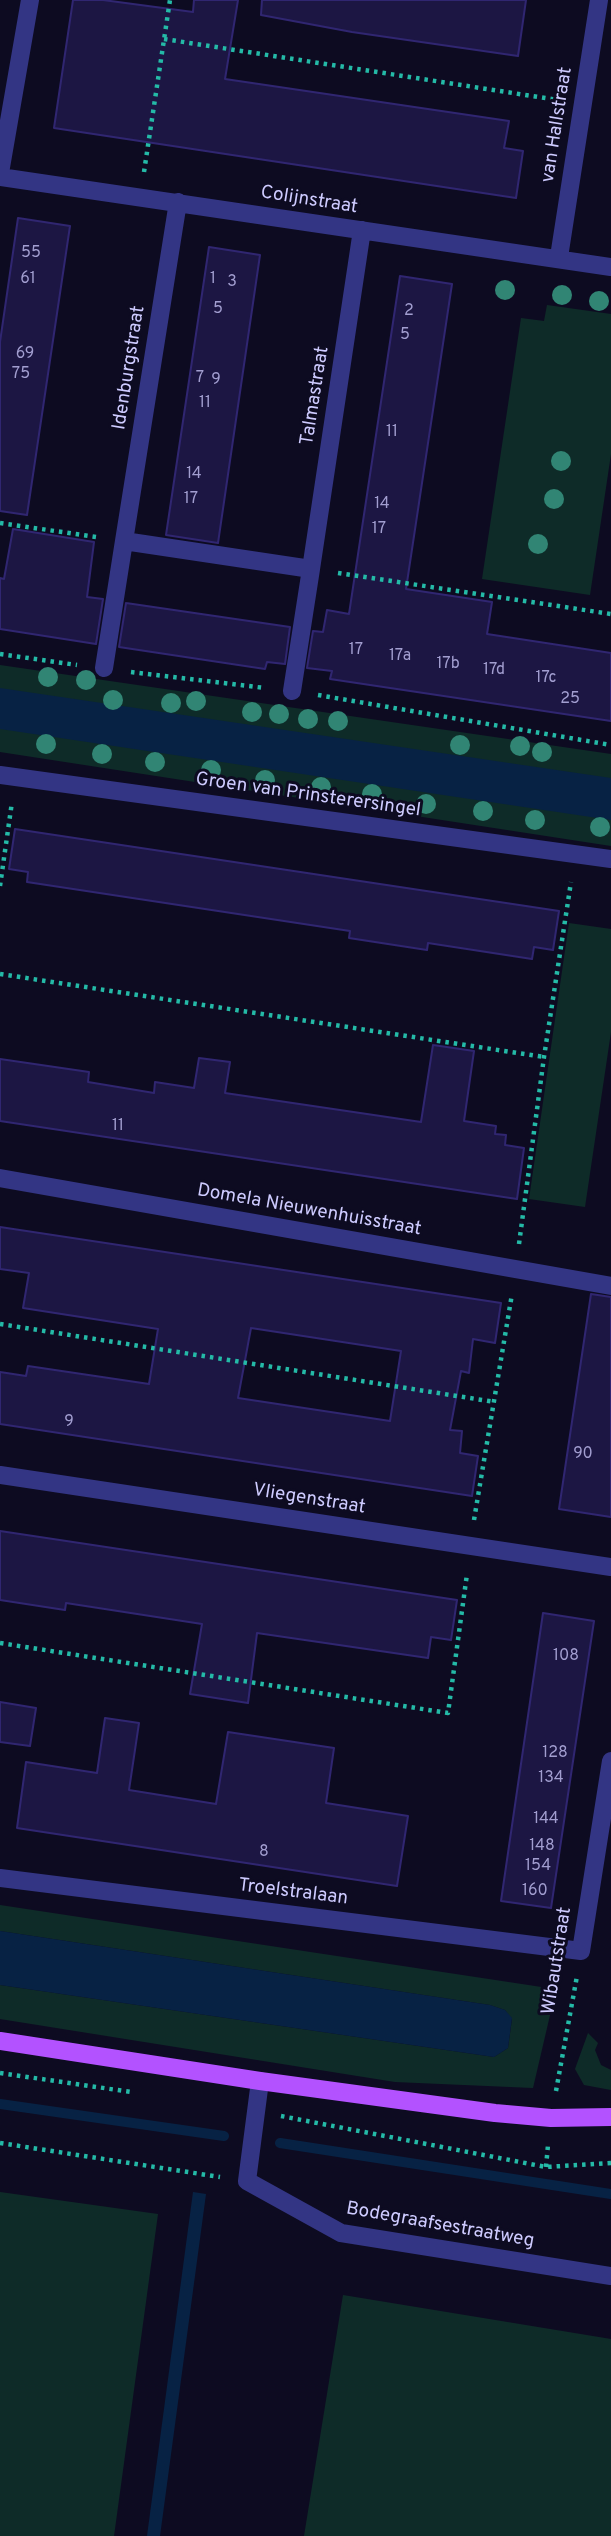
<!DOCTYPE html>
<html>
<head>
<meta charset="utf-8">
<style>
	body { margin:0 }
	canvas { display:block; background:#0d0b21 }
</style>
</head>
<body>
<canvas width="611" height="2536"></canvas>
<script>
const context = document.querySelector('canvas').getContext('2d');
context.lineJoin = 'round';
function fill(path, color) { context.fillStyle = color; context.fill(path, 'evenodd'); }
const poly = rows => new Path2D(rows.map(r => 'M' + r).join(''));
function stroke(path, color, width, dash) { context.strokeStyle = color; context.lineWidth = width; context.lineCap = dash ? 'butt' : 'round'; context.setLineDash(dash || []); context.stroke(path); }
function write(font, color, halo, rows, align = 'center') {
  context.font = font + ' Overpass,sans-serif'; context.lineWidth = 6; context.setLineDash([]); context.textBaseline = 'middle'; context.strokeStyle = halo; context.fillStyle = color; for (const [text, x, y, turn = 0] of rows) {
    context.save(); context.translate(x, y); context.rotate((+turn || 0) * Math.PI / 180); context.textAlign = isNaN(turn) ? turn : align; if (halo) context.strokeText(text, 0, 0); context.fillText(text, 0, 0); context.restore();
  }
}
const green = poly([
	[547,305,611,314,611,454,590,595,482,579,521,318,544,321],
	[0,665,611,754,611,846,0,752],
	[569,923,611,929,611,1032,585,1207,529,1199],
	[0,1905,548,1988,554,1998,533,2088,395,2082,0,2019,0,1985,494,2057,508,2048,512,2019,505,2010,490,2005,0,1931],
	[588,2033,598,2043,595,2050,601,2065,611,2070,611,2090,584,2085,575,2069],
	[0,2192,158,2214,114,2536,0,2536],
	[343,2295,611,2339,611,2536,304,2536]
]);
const water = poly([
	[0,688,611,778,611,820,0,729],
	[0,1931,490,2005,505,2010,512,2018,508,2048,494,2057,0,1985],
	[193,2192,206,2194,160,2536,147,2536]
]);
const stream = poly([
	[0,2104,224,2136],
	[280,2143,611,2194]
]);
const building = poly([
	[73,0,103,0,193,12,194,0,238,0,225,79,509,121,504,148,523,151,516,198,54,128,73,0],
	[262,0,526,0,518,56,352,32,261,15,262,0],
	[18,218,70,226,27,515,0,511,0,342,18,218],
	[209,247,260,255,218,543,166,535,209,247],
	[400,276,452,284,406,589,492,602,487,634,611,653,611,721,330,679,332,671,307,668,313,631,323,632,327,610,349,614,400,276],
	[13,529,94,542,87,597,103,599,96,644,0,629,0,578,4,579,13,529],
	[126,603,290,627,285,664,267,662,265,669,119,647,126,603],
	[15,829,559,911,553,950,534,947,532,959,428,943,427,950,349,938,350,931,27,882,28,872,9,869,15,829],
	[433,1045,474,1051,464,1121,496,1126,495,1134,506,1135,505,1145,524,1148,517,1199,0,1121,0,1059,89,1072,88,1082,154,1093,155,1082,194,1088,199,1058,230,1062,225,1093,421,1122,433,1045],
	[0,1227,501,1303,495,1343,473,1339,469,1373,461,1371,450,1430,462,1431,460,1453,478,1456,472,1496,0,1424,0,1372,26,1376,28,1366,149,1384,158,1329,23,1308,29,1273,0,1269,0,1227],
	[251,1328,401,1351,390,1421,238,1398,251,1328],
	[591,1294,611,1297,611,1517,559,1509,591,1294],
	[0,1531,457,1600,451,1640,431,1637,428,1658,257,1633,248,1703,190,1694,202,1624,66,1603,65,1610,0,1600,0,1531],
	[543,1613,594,1621,551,1908,501,1901,543,1613],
	[0,1702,36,1708,30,1746,0,1742,0,1702],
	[105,1718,139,1723,129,1790,216,1804,228,1732,334,1748,326,1803,408,1816,397,1886,17,1828,26,1762,97,1773,105,1718]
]);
const path = poly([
	[164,39,558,100],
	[144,172,170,0],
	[0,523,96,537],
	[338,573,611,614],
	[0,654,77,665],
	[131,672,265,688],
	[318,695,611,745],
	[0,886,12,802],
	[0,974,544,1057],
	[519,1244,544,1057,571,882],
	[0,1324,495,1402],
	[474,1520,512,1294],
	[0,1643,448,1713,467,1574],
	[0,2073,131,2092],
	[556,2091,577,1976],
	[281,2116,546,2167,611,2163],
	[0,2143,220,2177],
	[546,2167,548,2145]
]);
const minor = poly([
	[0,173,30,0],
	[0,177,611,267],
	[178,202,124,541,311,569,362,230],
	[559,257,599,0],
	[104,668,124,541],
	[292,691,311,569],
	[0,775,611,859],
	[0,1178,611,1286],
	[0,1475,611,1567],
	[0,1878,581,1951,611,1761],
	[260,2081,247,2181,341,2233,611,2276]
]);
const major = poly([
	[0,2041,260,2081,495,2113,551,2118,611,2117]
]);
const trees = [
	[505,290],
	[562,295],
	[599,301],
	[561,461],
	[554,499],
	[538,544],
	[48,677],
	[86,680],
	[113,700],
	[196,701],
	[171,703],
	[252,712],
	[279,714],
	[308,719],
	[338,721],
	[46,744],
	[460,745],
	[520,746],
	[542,752],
	[102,754],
	[155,762],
	[211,770],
	[265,780],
	[321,787],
	[372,794],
	[426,804],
	[483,811],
	[535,820],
	[600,827]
];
const numberNames = [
	["55",31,254],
	["61",28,280],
	["1",213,280],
	["3",232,283],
	["5",218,310],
	["2",409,312],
	["5",405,336],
	["69",25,355],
	["75",21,375],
	["7",200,379],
	["9",216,381],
	["11",205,404],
	["11",392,433],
	["14",194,475],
	["17",191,500],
	["14",382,505],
	["17",379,530],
	["17",356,651],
	["17a",400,657],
	["17b",448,665],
	["17d",494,671],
	["17c",546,679],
	["25",570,700],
	["11",118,1127],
	["9",69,1423],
	["90",583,1455],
	["108",566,1657],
	["128",555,1754],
	["134",551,1779],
	["144",546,1820],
	["148",542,1847],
	["8",264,1853],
	["154",538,1867],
	["160",535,1892]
];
const streetNames = [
	["van Hallstraat",558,125,-81],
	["Colijnstraat",309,201,9],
	["Idenburgstraat",130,368,-81],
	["Talmastraat",316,396,-81],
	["Groen van Prinsterersingel",308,796,8],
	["Domela Nieuwenhuisstraat",309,1211,10],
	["Vliegenstraat",309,1500,9],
	["Troelstralaan",293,1893,7],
	["Wibautstraat",558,1961,-81],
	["Bodegraafsestraatweg",440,2226,10]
];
fill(green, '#0e2b28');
fill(water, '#072244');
stroke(stream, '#072244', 10);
fill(building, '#1c1643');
stroke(building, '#302671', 2);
stroke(path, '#24baa7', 4.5, [3.5, 5]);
stroke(minor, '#333584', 18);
stroke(major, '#b352ff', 18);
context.fillStyle = '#318574';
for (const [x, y] of trees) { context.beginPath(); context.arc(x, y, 10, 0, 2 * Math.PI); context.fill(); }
write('16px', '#a29ed0', null, numberNames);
write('19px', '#cecbff', '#0d0b21', streetNames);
</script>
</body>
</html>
